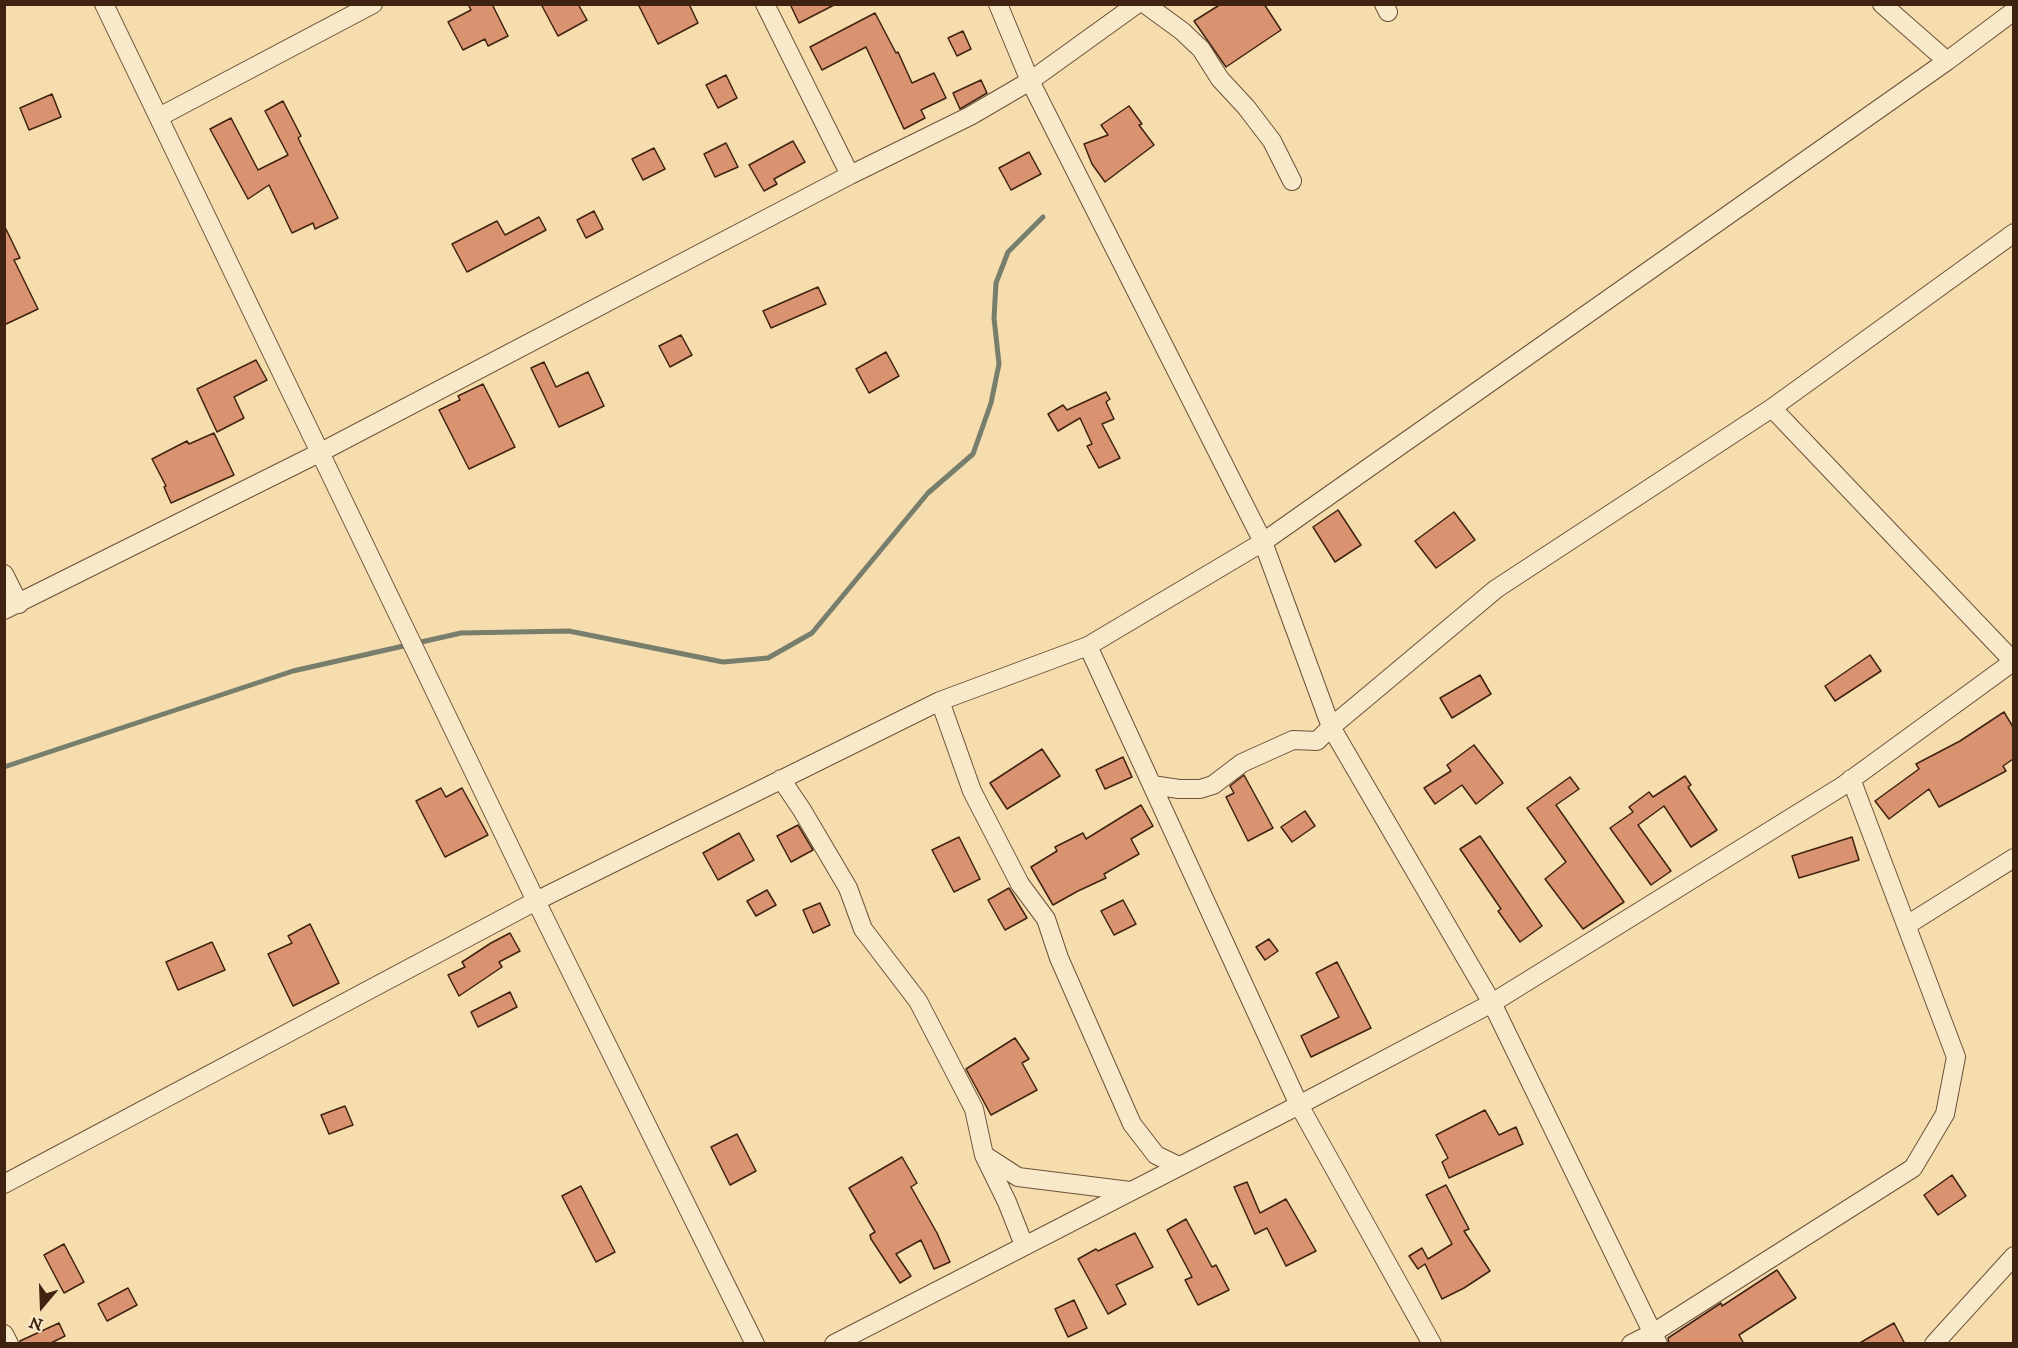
<!DOCTYPE html>
<html>
<head>
<meta charset="utf-8">
<style>
	body { margin:0 }
	#map { position:relative; width:2018px; height:1348px; overflow:hidden; background:#f5ddae; font-family:"IM FELL DW Pica",serif }
	canvas { display:block }
	.frame { position:absolute; inset:0; border:6px solid #402210; pointer-events:none }
	.north { position:absolute; left:12px; top:1276px; width:60px; height:60px; -webkit-text-stroke:4px #f8e9ca; paint-order:stroke; rotate:199deg; font-size:16px; font-weight:700; line-height:24px; text-align:center; color:#402210 }
	.north::after { content:''; display:block; margin:auto; width:21px; height:27px; background:#402210; clip-path:polygon(50% 0,100% 100%,50% 72%,0 100%) }
</style>
</head>
<body>
<div id="map">
<canvas width="2018" height="1348"></canvas>
<div class="frame"></div>
<div class="north">N</div>
</div>
<script>
const context = document.querySelector('canvas').getContext('2d');
context.lineJoin = 'round';
const poly = rows => new Path2D(rows.map(r => 'M' + r).join(''));
function stroke(path, color, width, dash) { context.strokeStyle = color; context.lineWidth = width; context.lineCap = dash ? 'butt' : 'round'; context.setLineDash(dash || []); context.stroke(path); }
function fill(path, color) { context.fillStyle = color; context.fill(path, 'evenodd'); }
const stream = poly([
	[4,767,293,671,461,633,569,631,723,662,768,658,812,633,928,493,973,454,991,403,999,364,994,318,996,283,1008,252,1043,217]
]);
const building = poly([
	[468,4,492,4,508,36,488,46,485,39,463,50,448,22,471,10,468,4],
	[541,4,578,4,587,20,558,36,541,4],
	[638,4,689,4,698,23,658,44,638,4],
	[790,4,836,4,799,23,790,4],
	[1221,4,1264,4,1281,30,1226,67,1194,21,1221,4],
	[875,13,896,53,898,52,912,83,934,73,946,98,921,110,925,118,904,129,866,47,822,70,810,47,875,13],
	[963,31,971,49,957,56,948,38,963,31],
	[726,75,737,98,718,108,706,85,726,75],
	[981,80,987,93,960,109,953,93,981,80],
	[52,94,61,117,29,130,20,108,52,94],
	[283,101,301,136,298,138,338,218,315,229,313,223,292,233,269,185,248,199,210,129,231,118,258,170,288,155,265,111,283,101],
	[1129,106,1142,124,1139,125,1154,145,1105,182,1092,164,1084,144,1108,135,1101,125,1129,106],
	[793,141,805,162,774,179,777,184,764,191,749,165,793,141],
	[726,143,738,167,715,177,704,154,726,143],
	[654,148,665,169,643,180,632,159,654,148],
	[1029,152,1041,174,1011,190,999,168,1029,152],
	[594,211,603,229,586,238,577,220,594,211],
	[539,217,546,230,467,272,452,244,497,221,505,235,539,217],
	[4,225,20,258,14,260,38,309,4,325,4,225],
	[818,287,826,304,771,328,763,311,818,287],
	[681,335,692,355,670,367,659,346,681,335],
	[886,352,899,376,869,393,856,369,886,352],
	[256,360,267,380,234,397,244,418,217,432,197,389,256,360],
	[544,362,556,387,588,372,604,406,559,427,531,368,544,362],
	[483,384,515,447,469,469,439,410,460,400,458,396,483,384],
	[1106,392,1110,399,1106,402,1114,419,1102,424,1120,458,1099,468,1087,446,1092,444,1080,418,1058,431,1048,414,1063,405,1067,410,1106,392],
	[214,433,234,475,171,503,164,487,166,486,152,459,187,441,189,444,214,433],
	[1338,510,1361,545,1335,562,1313,527,1338,510],
	[1454,512,1475,540,1436,568,1415,541,1454,512],
	[1870,655,1881,671,1835,701,1825,686,1870,655],
	[1480,675,1491,694,1452,718,1440,698,1480,675],
	[2004,712,2013,727,2013,759,2003,766,2006,771,1939,807,1929,789,1889,819,1875,801,1919,769,1916,764,1960,741,2004,712],
	[1474,745,1503,783,1476,804,1462,785,1435,804,1424,788,1451,771,1447,765,1474,745],
	[1042,749,1060,776,1007,809,990,783,1042,749],
	[1123,757,1132,777,1105,789,1096,770,1123,757],
	[1244,775,1273,828,1248,841,1226,797,1234,793,1230,786,1244,775],
	[1685,776,1691,785,1688,787,1717,830,1691,847,1664,806,1638,825,1671,871,1651,885,1610,828,1633,812,1629,807,1649,792,1653,797,1685,776],
	[1570,777,1579,789,1556,805,1624,902,1583,929,1545,879,1566,862,1527,808,1570,777],
	[441,788,446,797,462,788,488,835,445,857,416,801,441,788],
	[1141,805,1153,826,1131,839,1139,854,1104,874,1106,878,1078,891,1053,905,1031,867,1057,851,1055,847,1083,833,1086,839,1141,805],
	[1305,811,1315,826,1292,842,1281,827,1305,811],
	[798,825,813,850,791,862,777,836,798,825],
	[739,833,754,860,718,880,703,853,739,833],
	[1480,836,1542,926,1520,942,1498,911,1501,909,1460,849,1480,836],
	[959,837,980,879,954,892,932,850,959,837],
	[1852,837,1859,860,1799,878,1792,856,1852,837],
	[1009,888,1027,918,1005,930,988,900,1009,888],
	[767,890,776,905,756,916,747,901,767,890],
	[1123,900,1136,924,1114,935,1101,911,1123,900],
	[820,903,830,925,813,933,803,910,820,903],
	[310,924,339,983,293,1006,268,954,292,943,288,936,310,924],
	[510,933,520,951,499,962,502,967,459,996,448,975,465,967,462,962,491,943,510,933],
	[1269,939,1278,951,1265,960,1256,947,1269,939],
	[212,942,225,970,178,990,166,962,212,942],
	[1337,962,1371,1028,1311,1057,1301,1036,1339,1017,1316,973,1337,962],
	[510,992,517,1007,478,1027,471,1012,510,992],
	[1015,1038,1029,1059,1022,1063,1037,1090,991,1115,966,1069,1015,1038],
	[345,1106,353,1125,329,1134,321,1115,345,1106],
	[1485,1110,1499,1135,1516,1127,1523,1144,1449,1178,1442,1162,1448,1158,1436,1135,1485,1110],
	[737,1134,756,1171,730,1185,711,1147,737,1134],
	[902,1157,917,1183,911,1187,937,1233,950,1262,934,1269,921,1240,896,1254,911,1276,900,1283,871,1239,870,1235,875,1232,849,1188,902,1157],
	[1952,1175,1966,1196,1938,1215,1924,1195,1952,1175],
	[1247,1182,1260,1213,1286,1199,1316,1251,1286,1266,1267,1228,1255,1234,1234,1187,1247,1182],
	[1446,1185,1469,1229,1464,1231,1490,1271,1464,1288,1442,1299,1425,1264,1418,1269,1409,1256,1422,1248,1428,1259,1452,1244,1426,1195,1446,1185],
	[581,1186,615,1252,596,1262,562,1196,581,1186],
	[1186,1219,1212,1267,1216,1265,1229,1290,1198,1305,1185,1280,1192,1277,1167,1230,1186,1219],
	[1135,1233,1153,1267,1116,1285,1126,1304,1108,1314,1078,1259,1096,1249,1098,1251,1135,1233],
	[64,1244,84,1282,64,1293,44,1255,64,1244],
	[1777,1270,1796,1298,1739,1335,1744,1344,1669,1344,1668,1338,1721,1303,1722,1306,1777,1270],
	[128,1288,137,1305,107,1321,98,1304,128,1288],
	[1074,1300,1087,1328,1068,1337,1055,1309,1074,1300],
	[59,1323,65,1336,49,1344,20,1344,20,1341,59,1323],
	[1894,1323,1905,1344,1858,1344,1894,1323]
]);
const street = poly([
	[104,4,536,901,755,1344],
	[765,4,850,175,970,116,1030,81,1137,4],
	[998,4,1030,81,1263,542,1331,727,1492,1003,1658,1344],
	[1145,4,1182,31,1201,49,1220,79,1246,107,1272,141,1292,181],
	[1384,4,1388,12],
	[1882,4,1947,61],
	[159,117,373,4],
	[1772,408,2013,661],
	[4,574,19,604],
	[4,610,321,452,850,175],
	[1088,646,1299,1105,1432,1344],
	[940,701,972,791,1020,884,1046,919,1059,958,1132,1124,1156,1155,1179,1166],
	[781,779,802,810,848,888,863,929,918,1001,974,1109,984,1155,1007,1202,1024,1245],
	[1152,785,1179,789,1200,789,1213,785,1242,763,1293,740,1317,741,1331,727,1496,589,1772,408,2014,233],
	[1907,925,2014,858],
	[984,1155,1018,1177,1130,1191],
	[4,1184,536,901,940,701,1088,646,1263,542,1947,61,2014,11],
	[4,1334,9,1344],
	[834,1344,1299,1105,1492,1003,1841,787,2014,661],
	[1631,1344,1653,1333,1913,1168,1945,1114,1956,1057,1851,779],
	[1934,1344,2014,1256]
]);
stroke(stream, '#777e6c', 5);
fill(building, '#da9370');
stroke(building, '#402210', 1.5);
stroke(street, '#6d5138', 20);
stroke(street, '#f8e9ca', 18);
</script>
</body>
</html>
